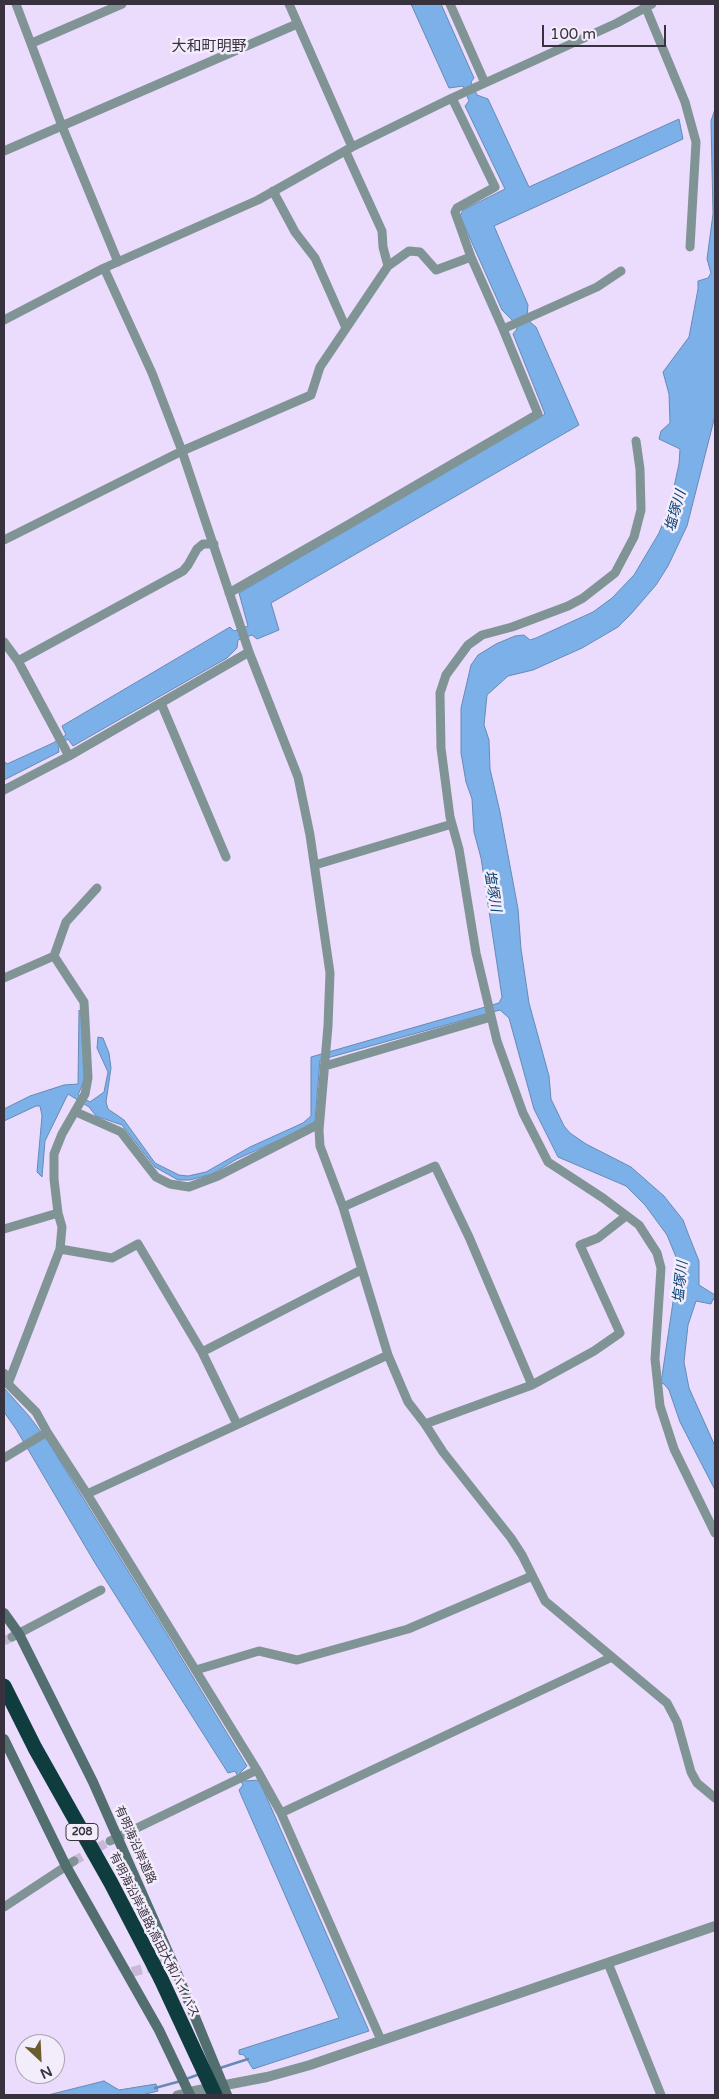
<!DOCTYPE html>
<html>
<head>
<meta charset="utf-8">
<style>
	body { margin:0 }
	#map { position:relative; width:719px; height:2099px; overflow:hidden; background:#ebdbfd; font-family:"Varela Round",sans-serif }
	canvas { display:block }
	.frame { position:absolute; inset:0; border:5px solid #38313e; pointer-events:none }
	.north { position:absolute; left:15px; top:2034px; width:50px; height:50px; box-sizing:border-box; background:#f3edfb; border:1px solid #a8a2af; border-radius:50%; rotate:155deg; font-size:14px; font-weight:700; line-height:20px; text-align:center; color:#38313e }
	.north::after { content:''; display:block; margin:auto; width:18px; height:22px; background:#695e2b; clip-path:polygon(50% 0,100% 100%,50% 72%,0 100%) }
	.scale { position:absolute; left:542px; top:25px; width:124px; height:22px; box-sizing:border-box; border:2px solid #38313e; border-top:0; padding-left:6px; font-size:15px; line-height:18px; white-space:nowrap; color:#38313e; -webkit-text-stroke:4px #f3edfb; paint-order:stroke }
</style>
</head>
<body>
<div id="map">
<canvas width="719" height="2099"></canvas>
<div class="frame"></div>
<div class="north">N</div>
<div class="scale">100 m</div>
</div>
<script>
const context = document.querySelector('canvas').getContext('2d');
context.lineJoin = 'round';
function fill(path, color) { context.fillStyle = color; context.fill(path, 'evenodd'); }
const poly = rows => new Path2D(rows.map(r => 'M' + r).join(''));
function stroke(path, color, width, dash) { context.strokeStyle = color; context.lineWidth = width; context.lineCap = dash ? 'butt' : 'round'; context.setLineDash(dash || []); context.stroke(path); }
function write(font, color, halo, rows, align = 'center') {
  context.font = font + ' "Varela Round","Noto Sans JP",sans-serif'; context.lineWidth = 5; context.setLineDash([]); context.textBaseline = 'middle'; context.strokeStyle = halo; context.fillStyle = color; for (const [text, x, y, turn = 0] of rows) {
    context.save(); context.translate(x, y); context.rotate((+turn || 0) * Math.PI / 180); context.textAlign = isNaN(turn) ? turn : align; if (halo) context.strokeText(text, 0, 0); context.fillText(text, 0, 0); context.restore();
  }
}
const water = poly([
	[411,4,441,4,474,78,471,82,477,95,488,99,529,187,679,119,683,139,494,226,528,305,527,316,531,323,536,327,579,425,271,603,279,630,257,639,252,635,238,640,237,648,227,658,73,746,68,739,58,746,59,752,4,780,4,761,7,764,53,743,66,735,62,726,230,627,234,631,248,626,239,593,545,414,513,334,517,329,514,322,502,310,460,216,463,210,505,189,465,106,469,101,463,86,449,88,411,4],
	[715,109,715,416,687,526,668,566,656,585,631,614,618,627,582,648,533,670,508,676,487,695,484,725,489,740,490,769,500,812,518,909,521,949,529,1003,549,1076,551,1099,564,1126,570,1133,586,1144,631,1167,664,1196,683,1220,689,1236,699,1261,699,1285,715,1295,715,1300,713,1299,711,1304,696,1301,688,1325,684,1362,689,1388,715,1446,715,1490,680,1422,669,1390,664,1384,661,1383,677,1275,676,1257,667,1235,645,1205,626,1186,558,1157,534,1109,509,1018,500,1010,320,1060,315,1121,306,1128,237,1159,212,1174,190,1180,178,1180,155,1167,122,1125,96,1116,89,1107,68,1094,45,1141,42,1177,37,1172,42,1116,40,1106,36,1106,4,1121,4,1109,30,1096,64,1085,78,1084,79,1010,82,1014,85,1072,83,1083,78,1095,90,1102,104,1092,108,1072,97,1048,98,1037,103,1038,109,1053,111,1068,106,1102,108,1109,124,1120,155,1163,179,1175,188,1176,206,1172,250,1147,303,1123,311,1116,311,1057,499,1003,502,997,481,858,474,832,472,799,466,782,461,753,461,708,471,665,478,655,496,644,515,636,524,635,530,640,536,638,593,612,612,598,634,575,659,533,670,505,679,464,680,449,659,439,661,431,670,423,669,394,663,372,689,337,698,289,698,281,708,278,711,273,707,259,713,214,711,121,715,109],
	[4,1388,29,1416,49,1443,162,1626,247,1766,240,1773,245,1781,259,1780,369,2031,253,2069,244,2055,239,2054,239,2050,339,2018,241,1795,239,1790,243,1785,235,1771,228,1773,95,1563,16,1429,4,1412,4,1388],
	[104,2081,119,2090,156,2084,158,2091,142,2095,48,2095,104,2081]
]);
const stream = poly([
	[220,2068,248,2059],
	[186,2079,200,2074],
	[155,2088,181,2081]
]);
const minorTunnel = poly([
	[4,1641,12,1637],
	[74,1861,110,1841]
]);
const secondaryTunnel = poly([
	[132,1972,166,1963]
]);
const minor = poly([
	[16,4,62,126,118,262],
	[289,4,352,147],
	[450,4,485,83],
	[646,8,685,102,696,142,690,247],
	[32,43,122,4],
	[4,151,297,24],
	[346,152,382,231,383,247,388,266],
	[273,191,295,232,315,258,346,328],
	[104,268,152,373,182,451,249,652,298,777,310,835,330,973,328,1026,319,1130,320,1146,343,1207,388,1355,408,1402,425,1424,443,1452,511,1538,522,1555,545,1601,667,1703,677,1722,691,1772,697,1783,715,1798],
	[4,320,104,268,258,200,352,147,452,98,617,23,652,4],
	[503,329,597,287,621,271],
	[636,441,640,469,641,510,634,537,615,573,583,598,568,606,512,627,482,635,468,645,446,675,440,693,441,748,450,817,459,849,476,953,497,1041,523,1113,548,1162,603,1198,639,1225,657,1253,661,1268,655,1359,660,1406,674,1449,715,1533],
	[4,540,182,451,311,395,320,367,388,266,409,251,420,252,436,270,471,257],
	[229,593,346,526,538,414,503,329,471,257,455,212,457,208,495,187,452,98],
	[4,642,18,661,69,756],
	[18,661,183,571,188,565,197,549,203,544,214,544],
	[161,703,226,857],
	[4,790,69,756,249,652],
	[315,865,452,824],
	[4,978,54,956],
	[325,1066,491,1017],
	[76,1112,121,1132,156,1177,170,1184,189,1187,218,1176,319,1124],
	[343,1207,435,1166,469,1237,532,1385],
	[4,1229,58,1213],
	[60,1249,112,1258,138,1244,202,1352,237,1424],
	[202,1352,361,1270],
	[4,1373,8,1384,36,1412,47,1432,87,1494,257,1770,281,1813,381,2040],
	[8,1384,60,1249,62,1227,58,1213,54,1179,54,1154,62,1134,85,1094,88,1078,84,1002,54,956,66,922,97,888],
	[425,1424,532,1385,594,1351,620,1333,580,1245,598,1238,626,1216],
	[4,1458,47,1432],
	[87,1494,388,1355],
	[12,1637,101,1590],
	[196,1670,259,1651,297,1660,408,1629,532,1576],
	[281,1813,612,1657],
	[110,1841,257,1770],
	[4,1907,74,1861],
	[608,1963,661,2095],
	[177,2095,189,2092]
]);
const tertiary = poly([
	[189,2092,267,2077,310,2065,715,1926]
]);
const secondary = poly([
	[4,1613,19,1634,93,1782,172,1961,227,2095],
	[4,1739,66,1866,159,2030,190,2095]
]);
const motorway = poly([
	[4,1686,35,1748,111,1883,161,1979]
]);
const motorwayBridge = poly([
	[161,1979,215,2095]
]);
const shields = [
	[82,1832,32]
];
const shieldNames = [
	["208",82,1832]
];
const streetNames = [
	["有明海沿岸道路",135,1845,66],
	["有明海沿岸道路;高田大和バイパス",154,1935,63]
];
const waterNames = [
	["塩塚川",676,511,-74],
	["塩塚川",492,891,80],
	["塩塚川",681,1282,-84]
];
const quarterNames = [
	["大和町明野",209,47]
];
fill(water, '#7bb0e8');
stroke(water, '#678ab5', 1);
stroke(stream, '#678ab5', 2.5);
stroke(minorTunnel, '#c7b9d7', 9, [9, 4.5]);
stroke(secondaryTunnel, '#c7b9d7', 10, [10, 5]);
stroke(minor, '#819495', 9);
stroke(tertiary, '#819495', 10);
stroke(secondary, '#526e6f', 10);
stroke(motorway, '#0f3d3f', 15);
stroke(motorwayBridge, '#0f3d3f', 15);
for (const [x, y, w] of shields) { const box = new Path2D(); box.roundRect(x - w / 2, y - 8.5, w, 17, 4); context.fillStyle = '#f3edfb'; context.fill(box); stroke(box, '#38313e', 1); }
write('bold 11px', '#38313e', null, shieldNames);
write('12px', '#38313e', '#f3edfb', streetNames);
write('italic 14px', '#064275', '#f3edfb', waterNames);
write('15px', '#38313e', '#f3edfb', quarterNames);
</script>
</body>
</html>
